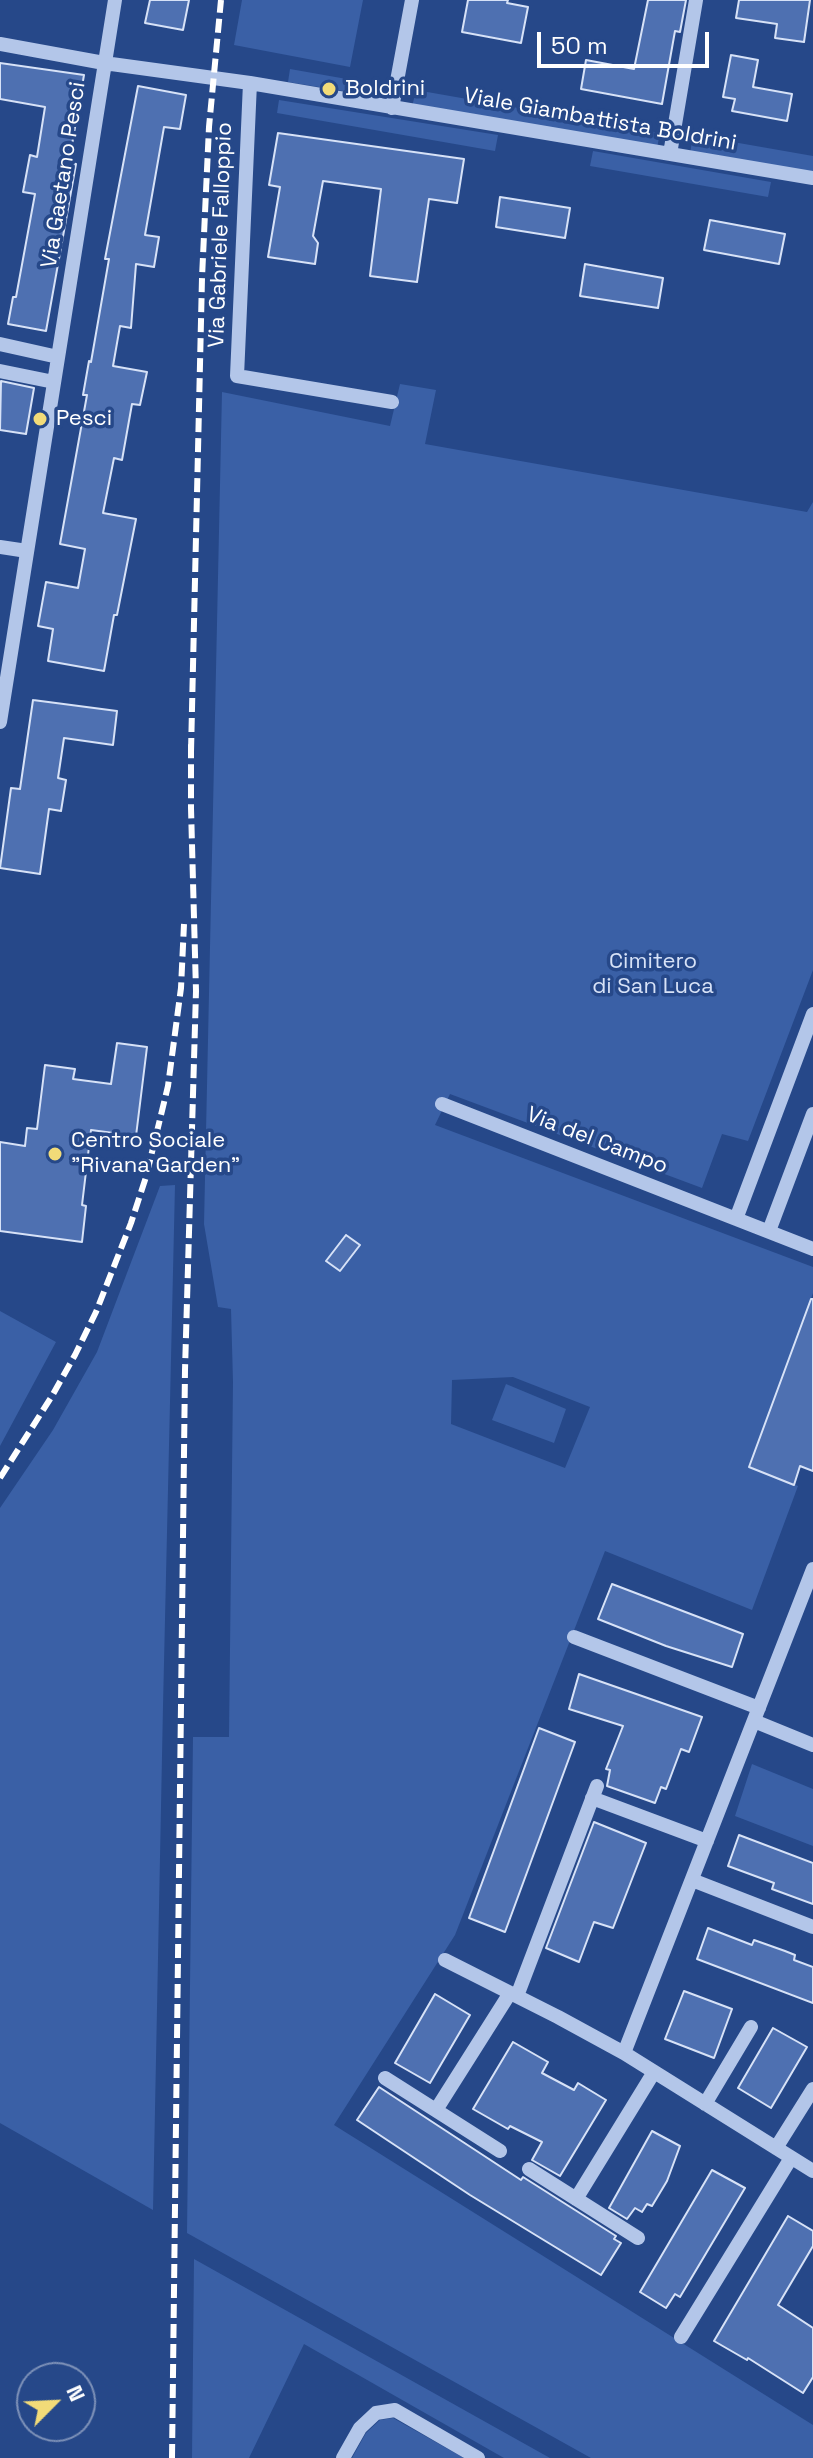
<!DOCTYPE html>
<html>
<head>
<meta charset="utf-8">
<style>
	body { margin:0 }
	#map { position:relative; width:813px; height:2458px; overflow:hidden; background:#264889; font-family:"Space Grotesk",sans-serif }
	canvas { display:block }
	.north { position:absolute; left:16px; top:2362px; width:80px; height:80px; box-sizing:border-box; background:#264889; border:2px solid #7d91b8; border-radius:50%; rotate:66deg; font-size:22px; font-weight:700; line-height:32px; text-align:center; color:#fff }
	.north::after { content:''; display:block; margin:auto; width:28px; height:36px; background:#f2db78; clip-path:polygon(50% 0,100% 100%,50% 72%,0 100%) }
	.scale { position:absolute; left:537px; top:32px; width:172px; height:36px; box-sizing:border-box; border:4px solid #fff; border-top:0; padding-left:10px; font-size:24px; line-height:28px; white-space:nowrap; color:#fff; -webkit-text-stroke:6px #264889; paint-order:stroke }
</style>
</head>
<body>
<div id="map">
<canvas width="813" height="2458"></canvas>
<div class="north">N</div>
<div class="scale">50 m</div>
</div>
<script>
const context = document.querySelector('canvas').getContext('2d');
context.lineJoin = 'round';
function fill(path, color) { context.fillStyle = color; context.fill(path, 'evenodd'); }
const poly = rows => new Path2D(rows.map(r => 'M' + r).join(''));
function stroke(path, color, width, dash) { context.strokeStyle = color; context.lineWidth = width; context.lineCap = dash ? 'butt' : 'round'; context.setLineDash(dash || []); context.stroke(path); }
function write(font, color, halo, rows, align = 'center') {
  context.font = font + ' "Space Grotesk",sans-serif'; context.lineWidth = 7; context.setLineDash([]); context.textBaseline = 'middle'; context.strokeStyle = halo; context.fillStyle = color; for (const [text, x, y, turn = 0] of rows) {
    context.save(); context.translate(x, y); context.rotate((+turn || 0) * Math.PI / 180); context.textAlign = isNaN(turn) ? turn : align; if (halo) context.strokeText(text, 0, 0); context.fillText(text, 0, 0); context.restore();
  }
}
const green = poly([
	[242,0,363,0,350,67,234,45],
	[290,69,358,81,356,93,288,82],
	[416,90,660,133,657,148,412,107],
	[279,100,498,135,495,151,277,113],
	[693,135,813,156,813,174,690,154],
	[593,151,771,182,768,197,590,166],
	[400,384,436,390,425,444,807,512,813,502,813,970,748,1141,722,1134,702,1188,450,1094,435,1125,813,1267,813,1293,750,1467,798,1486,752,1610,605,1551,455,1935,334,2125,813,2425,813,2458,591,2458,187,2233,193,1737,229,1737,233,1382,231,1309,218,1307,204,1224,222,392,390,426],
	[513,1377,590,1407,565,1468,451,1424,452,1380],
	[175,1185,163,1706,153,2210,0,2123,0,1508,53,1430,97,1352,160,1186],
	[0,1311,56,1342,0,1446],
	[506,1384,566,1409,554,1443,492,1420],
	[752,1764,813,1789,813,1846,735,1816],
	[194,2259,550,2458,504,2458,304,2344,249,2458,192,2458],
	[393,2418,464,2458,352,2458,366,2433,380,2420]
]);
const building = poly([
	[150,0,189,0,183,30,145,23,150,0],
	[468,0,508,0,507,3,528,7,521,43,462,32,468,0],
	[648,0,686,0,680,32,675,31,662,104,581,89,586,60,634,69,648,0],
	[739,0,810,0,804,42,775,38,777,24,736,18,739,0],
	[731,55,758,60,753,87,792,94,787,121,732,111,735,99,723,97,731,55],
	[0,63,84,75,69,162,76,164,46,331,8,324,13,297,16,297,35,194,23,192,30,155,37,157,45,107,0,99,0,63],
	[138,86,186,95,180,129,164,127,145,235,159,237,154,267,136,264,131,328,120,326,113,366,147,372,140,405,132,404,122,460,114,458,103,513,136,519,117,615,114,615,104,671,48,661,53,629,38,626,46,582,78,588,85,549,60,544,87,395,83,395,89,361,91,362,109,259,105,259,138,86],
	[278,133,464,159,457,203,429,199,417,282,370,276,381,189,323,181,313,236,318,243,315,264,268,257,280,187,269,185,278,133],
	[500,197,570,208,565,238,496,227,500,197],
	[710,220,785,234,779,264,704,250,710,220],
	[585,264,663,278,658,308,580,296,585,264],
	[1,381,34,388,26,434,0,430,1,381],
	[33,700,117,711,113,745,64,738,58,778,66,780,61,811,49,809,40,874,0,868,11,788,20,789,33,700],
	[117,1043,147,1047,136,1136,91,1130,82,1205,86,1206,82,1242,0,1231,0,1142,25,1146,27,1128,37,1129,45,1065,75,1069,73,1079,111,1084,117,1043],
	[346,1235,360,1245,340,1271,326,1261,346,1235],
	[811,1299,813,1299,813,1471,800,1466,794,1485,749,1467,811,1299],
	[612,1584,743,1634,732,1667,666,1646,598,1619,612,1584],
	[579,1674,702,1717,689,1752,681,1749,666,1789,661,1787,655,1803,607,1786,610,1770,606,1769,623,1726,569,1709,579,1674],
	[539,1728,575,1742,505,1932,469,1918,539,1728],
	[594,1822,646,1843,613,1928,594,1922,579,1962,546,1948,594,1822],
	[739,1835,813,1863,813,1904,772,1889,774,1883,728,1866,739,1835],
	[708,1928,752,1945,754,1940,785,1951,795,1955,794,1960,813,1967,813,2003,697,1959,708,1928],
	[684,1991,732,2009,714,2058,665,2039,684,1991],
	[435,1994,470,2015,430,2083,395,2063,435,1994],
	[773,2028,807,2047,771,2108,738,2088,773,2028],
	[513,2042,548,2062,542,2073,574,2090,578,2083,606,2100,560,2176,532,2160,542,2142,510,2126,508,2129,473,2109,513,2042],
	[379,2087,521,2180,523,2177,616,2236,614,2239,621,2243,601,2275,470,2195,357,2120,379,2087],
	[652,2131,680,2146,667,2181,652,2206,647,2204,642,2212,635,2208,627,2219,609,2208,652,2131],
	[712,2170,745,2188,680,2297,675,2294,666,2308,640,2292,712,2170],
	[788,2216,813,2231,813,2246,778,2305,813,2328,813,2377,803,2393,748,2358,747,2360,714,2341,788,2216]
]);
const minor = poly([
	[0,44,104,63,250,83,813,178],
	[250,83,237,376,392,402],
	[392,108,412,0],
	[670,154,696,0],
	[0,344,58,357],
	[0,371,54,382],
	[0,547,27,551],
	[0,722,115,0],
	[442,1104,813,1249],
	[736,1219,813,1014],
	[769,1231,813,1114],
	[574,1637,759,1708],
	[754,1721,813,1745],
	[592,1798,707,1841],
	[692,1880,813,1927],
	[445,1960,558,2017,624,2053,813,2171],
	[517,1996,597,1786],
	[624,2053,813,1569],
	[385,2078,500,2151],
	[705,2104,751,2027],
	[436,2110,510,1993],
	[776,2148,813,2089],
	[529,2169,638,2238],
	[576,2199,654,2072],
	[681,2337,791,2158],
	[343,2458,360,2428,376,2413,395,2410,478,2458]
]);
const rail = poly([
	[191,752,202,278,209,127,221,0],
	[0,1478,52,1396,75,1355,96,1312,131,1223,146,1177,168,1086,181,988,184,924],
	[172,2458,185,1370,196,991,191,808,191,744]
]);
const markers = [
	[329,89,8,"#f2db78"],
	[40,419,8,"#f2db78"],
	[55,1154,8,"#f2db78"]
];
const poiNames = [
	["Boldrini",345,89],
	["Pesci",56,419],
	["Centro Sociale",71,1141],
	["\"Rivana Garden\"",71,1166]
];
const streetNames = [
	["Viale Giambattista Boldrini",600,120,10],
	["Via Gaetano Pesci",64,175,-81],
	["Via Gabriele Falloppio",221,235,-88],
	["Via del Campo",597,1141,21]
];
const parkNames = [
	["Cimitero",653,962],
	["di San Luca",653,987]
];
fill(green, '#3a60a6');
fill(building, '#4e70b1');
stroke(building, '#d7e2f7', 2);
stroke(minor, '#b3c6e9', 14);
stroke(rail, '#fff', 6, [14, 6]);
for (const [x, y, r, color] of markers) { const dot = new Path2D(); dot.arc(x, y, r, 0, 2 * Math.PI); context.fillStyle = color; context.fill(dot); stroke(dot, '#264889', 3); }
write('22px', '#fff', '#264889', poiNames, 'left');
write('22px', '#fff', '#264889', streetNames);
write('22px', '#d7e2f7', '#264889', parkNames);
</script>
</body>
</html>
